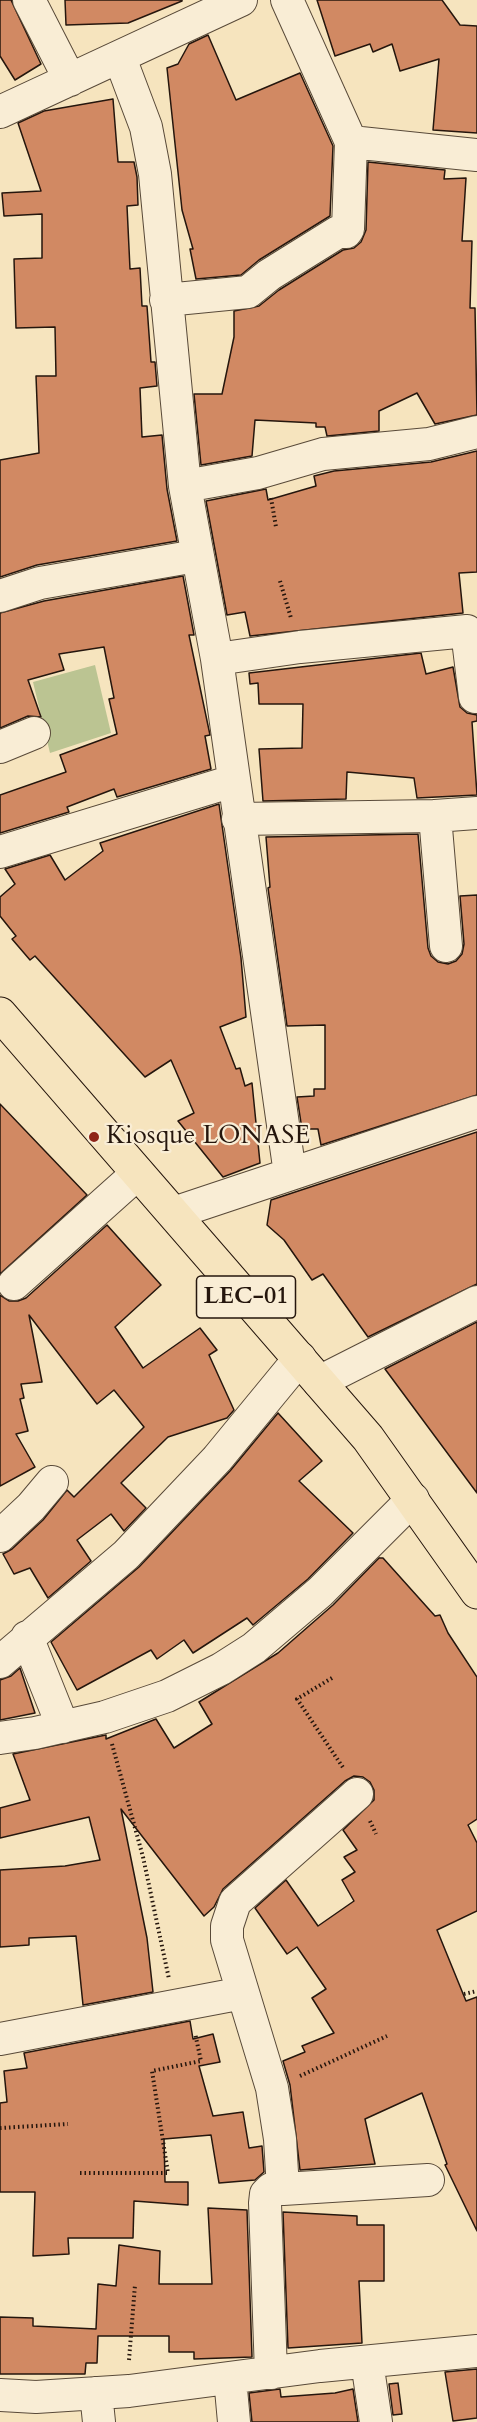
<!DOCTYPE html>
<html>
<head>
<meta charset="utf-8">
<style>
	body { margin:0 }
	canvas { display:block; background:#f6e4be }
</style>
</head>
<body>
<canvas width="477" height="2422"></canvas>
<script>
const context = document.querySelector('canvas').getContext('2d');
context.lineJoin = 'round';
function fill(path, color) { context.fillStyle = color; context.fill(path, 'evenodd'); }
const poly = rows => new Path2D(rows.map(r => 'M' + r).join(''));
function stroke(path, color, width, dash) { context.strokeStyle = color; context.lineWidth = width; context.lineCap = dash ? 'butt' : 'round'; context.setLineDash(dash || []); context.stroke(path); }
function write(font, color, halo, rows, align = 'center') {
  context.font = font + ' Cardo,serif'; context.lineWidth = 4.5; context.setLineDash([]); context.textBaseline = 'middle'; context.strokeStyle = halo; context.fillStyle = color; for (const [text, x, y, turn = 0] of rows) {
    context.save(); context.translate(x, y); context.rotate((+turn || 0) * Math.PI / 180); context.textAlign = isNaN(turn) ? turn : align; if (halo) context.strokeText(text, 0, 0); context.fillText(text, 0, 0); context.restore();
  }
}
const green = poly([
	[95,665,111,733,50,753,33,682]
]);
const building = poly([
	[0,0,11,0,41,64,15,80,0,56,0,0],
	[65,0,182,0,182,1,128,23,66,25,65,0],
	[317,0,442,0,460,25,477,26,477,133,433,130,439,59,400,71,392,44,373,52,370,44,335,56,317,0],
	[208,35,236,100,300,73,333,146,330,216,259,260,241,275,196,279,190,249,193,249,182,210,167,68,178,64,189,44,208,35],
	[113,99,118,162,134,162,137,177,138,205,127,206,130,269,140,268,142,306,147,306,151,362,155,362,157,386,140,388,142,437,162,435,167,489,177,541,37,565,0,577,0,460,39,453,36,376,56,376,55,327,16,328,14,259,42,258,42,214,4,216,2,193,41,191,18,123,44,111,113,99],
	[368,162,445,170,444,179,466,178,462,241,472,241,470,308,475,308,477,415,435,424,417,393,379,411,379,431,327,436,325,427,316,427,316,423,255,420,252,456,201,465,194,394,222,394,234,337,234,311,259,306,279,290,343,250,354,248,361,242,366,230,368,162],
	[477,451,477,572,459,573,463,613,250,636,245,612,227,615,206,501,266,489,268,500,316,486,314,476,334,471,431,462,477,451],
	[183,576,194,635,189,635,210,735,205,736,211,769,117,797,114,789,67,807,69,812,0,833,0,795,66,772,60,755,117,734,109,699,114,698,104,647,59,654,64,670,28,680,41,717,28,716,0,728,0,613,44,601,183,576],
	[421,653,426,674,453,667,460,707,467,713,477,715,477,721,472,722,477,795,417,798,414,778,347,772,346,799,263,801,259,749,302,748,303,704,259,704,258,683,250,684,249,673,421,653],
	[219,804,241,958,246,1017,220,1027,236,1069,240,1068,245,1086,252,1083,260,1163,223,1177,178,1121,194,1113,171,1060,145,1077,35,956,30,960,12,939,16,936,0,916,0,897,15,884,5,869,50,855,65,880,103,851,100,843,219,804],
	[418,834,428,948,431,956,438,962,448,964,456,961,462,954,464,944,460,896,477,895,477,1095,321,1145,318,1129,302,1129,297,1097,314,1096,314,1089,325,1089,325,1025,287,1026,268,888,270,887,266,837,418,834],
	[0,1104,87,1195,0,1274,0,1104],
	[477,1132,477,1284,368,1337,323,1274,312,1280,284,1240,267,1225,271,1200,477,1132],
	[107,1225,161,1285,115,1327,143,1368,200,1328,217,1350,209,1355,234,1410,227,1418,168,1437,121,1483,146,1508,124,1531,111,1514,77,1540,91,1561,48,1598,30,1568,14,1574,3,1554,12,1549,43,1520,67,1490,74,1497,144,1427,114,1390,97,1404,29,1315,42,1382,21,1384,24,1398,20,1399,28,1431,16,1434,35,1467,0,1486,0,1295,9,1301,18,1301,26,1298,107,1225],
	[477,1322,477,1493,385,1369,477,1322],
	[278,1413,322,1461,299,1481,353,1533,308,1579,253,1625,247,1618,193,1653,184,1640,157,1659,151,1650,77,1690,51,1642,139,1567,230,1471,278,1413],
	[379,1558,383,1558,435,1616,440,1615,448,1633,477,1677,477,1819,468,1825,477,1843,477,1911,437,1930,466,2001,477,1997,477,2231,445,2165,447,2164,422,2093,365,2119,375,2164,300,2170,290,2085,283,2061,305,2052,302,2046,334,2033,312,1998,326,1989,297,1947,287,1954,255,1908,286,1880,318,1926,354,1901,342,1880,355,1872,344,1857,357,1850,343,1830,374,1800,374,1790,370,1782,363,1777,354,1776,345,1781,223,1889,214,1907,204,1916,121,1809,147,1938,153,1992,83,2005,76,1936,29,1938,29,1945,0,1947,0,1870,65,1866,100,1860,89,1817,0,1838,0,1808,30,1800,13,1754,106,1735,106,1739,156,1719,174,1748,212,1724,199,1702,278,1653,333,1605,379,1558],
	[20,1668,35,1713,0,1720,0,1680,11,1676,20,1668],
	[190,2021,193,2039,213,2034,220,2062,199,2066,213,2116,243,2112,249,2148,262,2146,264,2172,255,2180,219,2183,211,2135,164,2139,165,2182,188,2182,188,2205,134,2201,133,2238,68,2238,69,2254,33,2256,35,2192,0,2192,0,2103,7,2102,4,2071,27,2068,24,2053,190,2021],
	[208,2208,247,2210,252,2357,194,2359,194,2352,169,2352,169,2336,98,2336,97,2363,86,2363,85,2374,0,2374,0,2317,33,2318,33,2326,96,2329,98,2284,116,2286,119,2245,160,2251,159,2284,212,2284,208,2208],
	[283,2212,357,2216,357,2225,384,2225,384,2281,359,2281,362,2343,288,2348,283,2212],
	[477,2369,477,2418,453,2421,445,2372,477,2369],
	[398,2383,402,2414,393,2415,389,2384,398,2383],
	[280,2389,281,2397,335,2393,353,2389,358,2422,252,2422,249,2393,280,2389]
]);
const path = poly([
	[271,498,276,527],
	[280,581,291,618],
	[332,1678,297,1699,344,1769],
	[112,1744,143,1857,169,1979],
	[370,1821,376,1834],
	[464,1994,477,1991],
	[300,2076,387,2036],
	[0,2128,68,2124],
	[80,2173,168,2173,152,2071,201,2061,195,2033],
	[129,2360,135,2285]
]);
const street = poly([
	[29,0,70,80],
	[120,58,146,127,155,174,185,486,217,659,290,1174],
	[0,112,241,0],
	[351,142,477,155],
	[166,300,248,292,269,275,338,232,346,232,348,229,351,142,287,0],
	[185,486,258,473,323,454,429,444,477,432],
	[0,596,40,583,196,556],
	[217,659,300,647,467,631,475,697],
	[0,747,34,733],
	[435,816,446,946],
	[238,819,435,816,477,813],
	[0,852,233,781],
	[174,1213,477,1112],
	[14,1284,138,1173],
	[319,1382,477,1302],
	[0,1536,31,1507,52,1482],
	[27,1637,63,1727],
	[0,1662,126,1555,217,1459,300,1358],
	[0,1738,35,1733,105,1717,167,1696,221,1669,254,1648,320,1592,413,1499],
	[0,2039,243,1993],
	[283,2189,428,2180],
	[367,2362,376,2422],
	[271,2373,265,2203,266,2194,271,2189,283,2189,280,2139,272,2088,227,1940,227,1926,235,1902,357,1794],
	[230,2378,234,2422],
	[96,2393,99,2422],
	[0,2395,36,2397,129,2391,320,2366,477,2351]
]);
const highway = poly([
	[0,1014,368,1438,477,1592]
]);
const markers = [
	[94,1137,6,"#8f2418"]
];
const shields = [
	[246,1297,99]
];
const shieldNames = [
	["LEC-01",246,1297]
];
const poiNames = [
	["Kiosque LONASE",106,1137]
];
fill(green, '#bbc492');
fill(building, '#d18963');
stroke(building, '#25160d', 1.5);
stroke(street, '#594a39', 34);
stroke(highway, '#25160d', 35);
stroke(path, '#25160d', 4, [1.5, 3]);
stroke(street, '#f9edd5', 32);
stroke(highway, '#f6e4be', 33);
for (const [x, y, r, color] of markers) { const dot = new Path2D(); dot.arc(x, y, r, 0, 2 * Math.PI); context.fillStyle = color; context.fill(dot); stroke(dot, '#f9edd5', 2); }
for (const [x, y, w] of shields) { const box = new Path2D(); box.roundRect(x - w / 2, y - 21, w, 42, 4.5); context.fillStyle = '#f9edd5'; context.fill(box); stroke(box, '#25160d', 1.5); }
write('bold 24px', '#25160d', null, shieldNames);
write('26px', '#25160d', '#f9edd5', poiNames, 'left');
</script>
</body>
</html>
